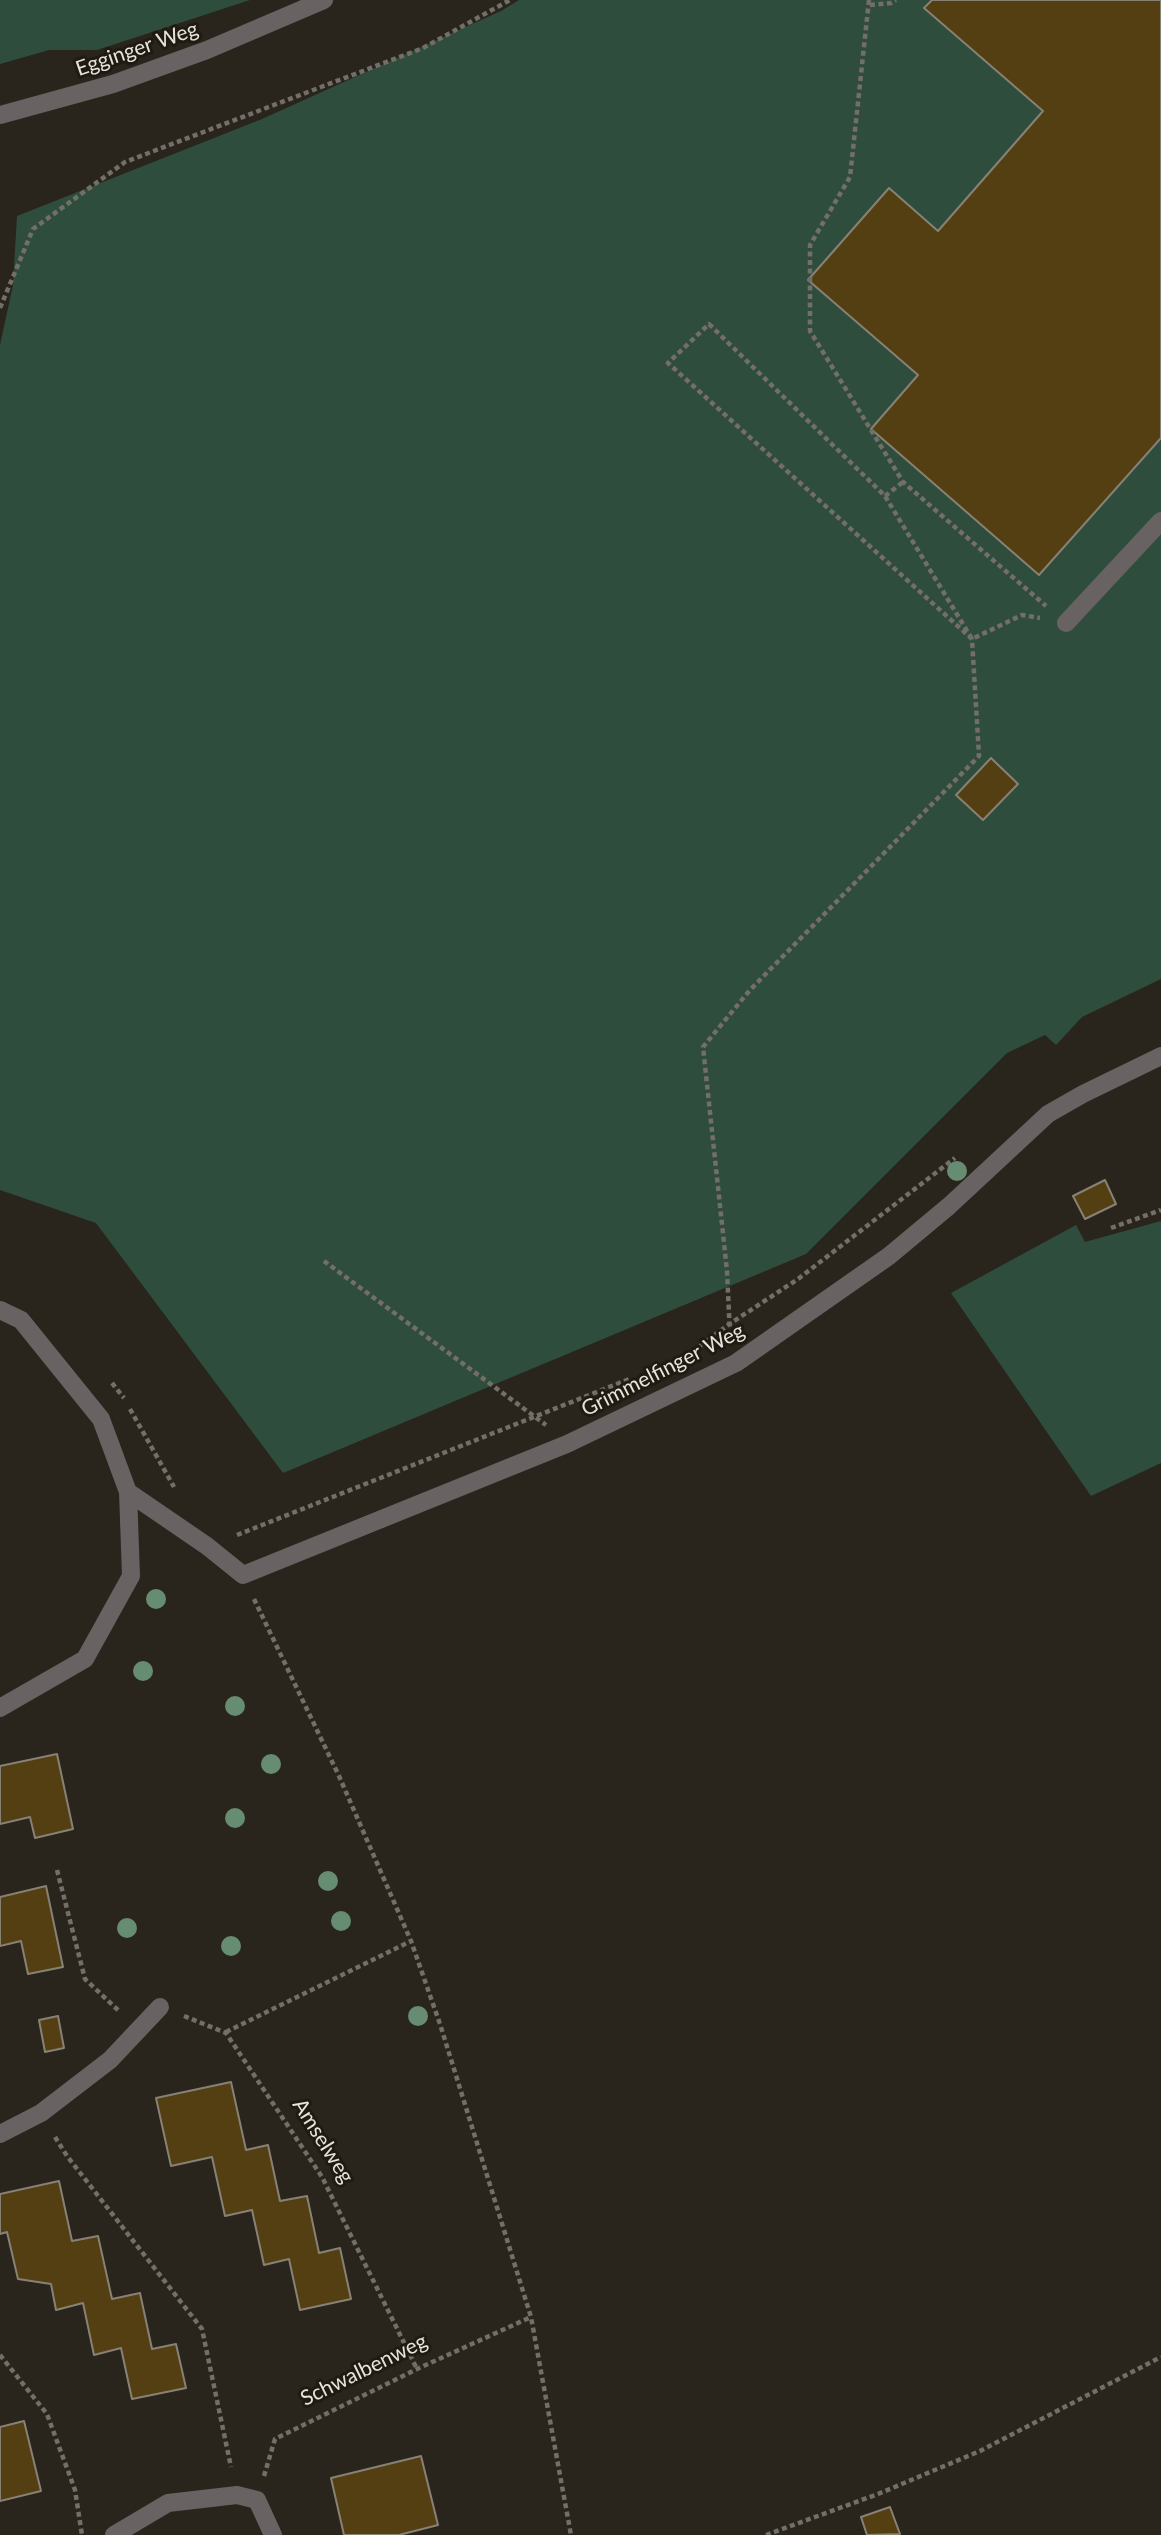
<!DOCTYPE html>
<html>
<head>
<meta charset="utf-8">
<style>
	body { margin:0 }
	canvas { display:block; background:#29241c }
</style>
</head>
<body>
<canvas width="1161" height="2535"></canvas>
<script>
const context = document.querySelector('canvas').getContext('2d');
context.lineJoin = 'round';
function fill(path, color) { context.fillStyle = color; context.fill(path, 'evenodd'); }
const poly = rows => new Path2D(rows.map(r => 'M' + r).join(''));
function stroke(path, color, width, dash) { context.strokeStyle = color; context.lineWidth = width; context.lineCap = dash ? 'butt' : 'round'; context.setLineDash(dash || []); context.stroke(path); }
function write(font, color, halo, rows, align = 'center') {
  context.font = font + ' Lato,sans-serif'; context.lineWidth = 6; context.setLineDash([]); context.textBaseline = 'middle'; context.strokeStyle = halo; context.fillStyle = color; for (const [text, x, y, turn = 0] of rows) {
    context.save(); context.translate(x, y); context.rotate((+turn || 0) * Math.PI / 180); context.textAlign = isNaN(turn) ? turn : align; if (halo) context.strokeText(text, 0, 0); context.fillText(text, 0, 0); context.restore();
  }
}
const green = poly([
	[0,0,250,0,97,50,49,50,0,64],
	[519,0,1161,0,1161,979,1082,1017,1056,1045,1045,1035,1007,1053,806,1254,283,1473,96,1223,0,1190,0,345,13,285,17,216,262,119,501,11],
	[1161,1221,1161,1463,1091,1496,951,1293,1076,1225,1085,1242]
]);
const building = poly([
	[932,0,1161,0,1161,438,1039,575,871,429,918,375,808,280,889,188,938,231,1043,111,924,8,932,0],
	[991,758,1018,784,983,820,956,795,991,758],
	[1105,1180,1116,1204,1085,1219,1073,1196,1105,1180],
	[57,1754,73,1829,35,1838,30,1817,0,1824,0,1766,57,1754],
	[46,1886,63,1967,28,1974,21,1941,0,1946,0,1897,46,1886],
	[58,2016,64,2048,45,2052,39,2020,58,2016],
	[231,2082,246,2150,268,2145,280,2201,307,2196,319,2253,340,2248,351,2299,300,2310,289,2259,264,2265,252,2210,225,2216,212,2157,171,2166,156,2098,231,2082],
	[59,2181,72,2241,98,2236,112,2299,140,2293,152,2349,176,2344,186,2388,132,2399,121,2348,94,2355,83,2303,56,2310,51,2284,18,2279,7,2232,0,2234,0,2194,59,2181],
	[24,2421,41,2491,0,2501,0,2427,24,2421],
	[421,2456,438,2525,399,2535,344,2535,331,2478,421,2456],
	[890,2507,900,2534,867,2535,861,2517,890,2507]
]);
const path = poly([
	[869,0,850,177,810,245,810,331,903,482,1046,606],
	[870,5,891,3,896,0],
	[0,308,33,229,125,162,423,48,510,0],
	[885,496,903,482],
	[1111,1228,1161,1210],
	[324,1261,546,1425],
	[730,1335,727,1271,703,1047,750,990,979,756,972,639,668,363,709,324,885,496,972,639,1022,615,1040,618],
	[700,1346,728,1325,798,1279,955,1158],
	[112,1383,124,1398],
	[130,1409,174,1487],
	[237,1535,632,1378],
	[254,1599,339,1776,411,1941,440,2024,531,2317,571,2535],
	[57,1870,85,1979,120,2012],
	[184,2016,226,2033,322,2177,417,2369],
	[226,2032,411,1941],
	[55,2137,67,2156,202,2329,231,2467],
	[0,2355,47,2414,75,2490,82,2535],
	[264,2476,275,2439,417,2369,531,2317],
	[766,2535,878,2494,980,2451,1161,2357]
]);
const minor = poly([
	[0,115,113,84,207,50,324,0],
	[1066,623,1161,521],
	[0,1310,21,1320,101,1419,128,1492,131,1576,85,1659,0,1708],
	[128,1492,207,1546,243,1575,567,1444,736,1363,889,1256,949,1206,1048,1114,1083,1094,1161,1056],
	[0,2134,41,2113,110,2060,160,2007],
	[114,2535,168,2503,237,2495,257,2500,273,2535]
]);
const trees = [
	[957,1171],
	[156,1599],
	[143,1671],
	[235,1706],
	[271,1764],
	[235,1818],
	[328,1881],
	[341,1921],
	[127,1928],
	[231,1946],
	[418,2016]
];
const streetNames = [
	["Egginger Weg",137,49,-19],
	["Grimmelfinger Weg",663,1370,-27],
	["Amselweg",323,2141,58],
	["Schwalbenweg",364,2370,-26]
];
fill(green, '#2f4d3c');
fill(building, '#533f12');
stroke(building, '#878176', 2);
stroke(path, '#736f68', 4.5, [5, 3.5]);
stroke(minor, '#686262', 18);
context.fillStyle = '#668c71';
for (const [x, y] of trees) { context.beginPath(); context.arc(x, y, 10, 0, 2 * Math.PI); context.fill(); }
write('21px', '#e7e4de', '#1f1b12', streetNames);
</script>
</body>
</html>
